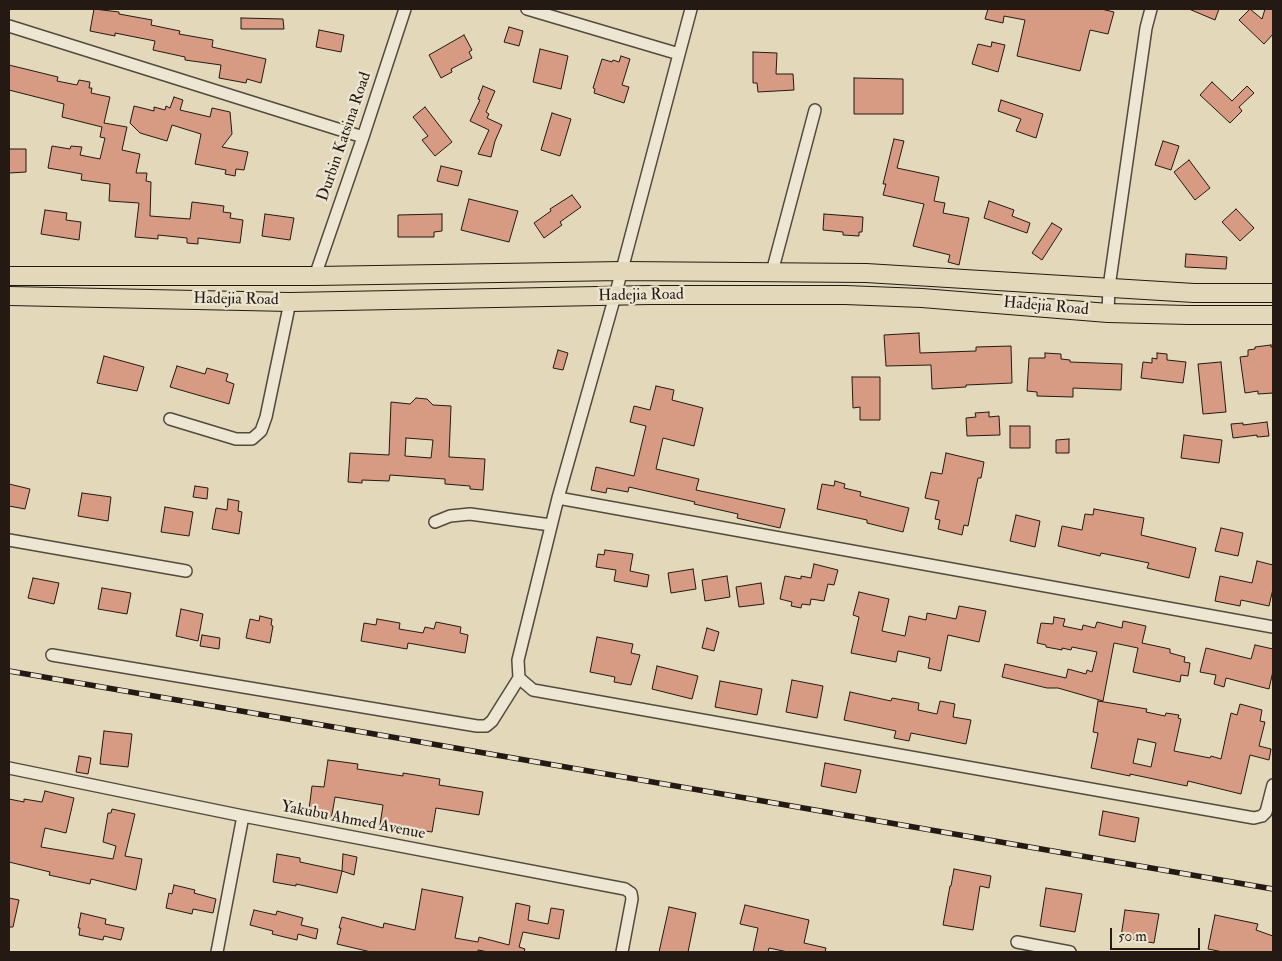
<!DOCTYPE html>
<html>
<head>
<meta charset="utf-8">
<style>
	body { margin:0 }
	#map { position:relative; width:1282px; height:961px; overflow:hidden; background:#e3d9ba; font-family:"IM FELL Double Pica",serif }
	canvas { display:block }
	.frame { position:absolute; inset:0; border:10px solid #241913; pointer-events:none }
	.scale { position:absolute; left:1110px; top:928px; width:90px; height:22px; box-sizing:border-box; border:2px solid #241913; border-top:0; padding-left:6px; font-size:15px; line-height:18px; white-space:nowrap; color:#241913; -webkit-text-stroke:4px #ede6d2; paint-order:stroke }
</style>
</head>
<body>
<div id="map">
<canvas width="1282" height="961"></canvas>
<div class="frame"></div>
<div class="scale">50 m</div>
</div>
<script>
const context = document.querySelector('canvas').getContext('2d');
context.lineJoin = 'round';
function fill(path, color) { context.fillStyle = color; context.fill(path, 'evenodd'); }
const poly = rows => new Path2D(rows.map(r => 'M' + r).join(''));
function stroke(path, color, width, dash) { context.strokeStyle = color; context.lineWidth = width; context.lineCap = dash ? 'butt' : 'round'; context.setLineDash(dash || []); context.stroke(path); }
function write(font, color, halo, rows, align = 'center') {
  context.font = font + ' "IM FELL Double Pica",serif'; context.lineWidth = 4.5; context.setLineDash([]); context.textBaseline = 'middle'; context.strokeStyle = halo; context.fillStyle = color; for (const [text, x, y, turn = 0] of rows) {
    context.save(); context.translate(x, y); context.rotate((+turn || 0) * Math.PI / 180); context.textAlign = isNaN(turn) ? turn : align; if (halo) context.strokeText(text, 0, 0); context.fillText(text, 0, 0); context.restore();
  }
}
const building = poly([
	[94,9,119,12,119,14,152,20,151,25,180,31,179,34,213,40,212,47,266,59,261,83,247,79,246,83,219,78,221,65,185,60,185,57,153,50,155,41,115,33,115,36,90,31,94,9],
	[988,9,1101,9,1114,12,1108,34,1090,30,1080,71,1017,56,1025,20,1004,16,1003,23,985,19,988,9],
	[1189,9,1219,9,1215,20,1189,9],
	[1250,9,1262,19,1265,9,1273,9,1273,34,1264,44,1239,20,1250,9],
	[241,18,283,19,284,29,241,29,241,18],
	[509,27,523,31,519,46,504,42,509,27],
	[319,30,344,35,341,52,316,47,319,30],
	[464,35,472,50,469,52,472,58,451,69,452,72,441,78,429,55,464,35],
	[992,42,1005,45,998,72,972,64,978,44,991,47,992,42],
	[540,49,568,56,561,89,533,82,540,49],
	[753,52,777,53,776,74,793,74,794,90,758,92,757,83,753,83,753,52],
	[621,56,630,59,622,85,629,87,624,103,594,93,595,89,593,88,602,59,612,62,613,60,619,62,621,56],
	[9,65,58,77,57,81,77,85,79,80,90,82,89,88,92,88,91,93,110,97,104,123,127,127,122,150,140,154,136,173,147,173,146,181,151,182,150,216,190,219,192,202,224,206,223,212,231,213,230,218,243,220,240,243,198,238,198,244,187,243,187,238,158,235,158,239,135,237,139,203,109,201,110,184,81,180,82,174,48,168,52,146,70,149,71,146,82,147,80,155,100,159,105,138,100,137,102,127,62,117,64,104,9,90,9,65],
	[854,78,903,79,903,114,854,114,854,78],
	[1212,82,1232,101,1247,86,1254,93,1239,107,1242,111,1230,123,1200,95,1212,82],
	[483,86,495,91,486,112,489,114,487,118,502,125,495,141,491,157,478,154,489,130,470,121,480,100,478,99,483,86],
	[174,97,183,100,180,110,210,117,212,108,230,112,232,134,222,147,248,152,244,170,236,169,235,176,225,174,226,170,195,164,201,134,172,125,167,141,140,133,130,123,134,106,154,111,154,107,165,110,166,106,170,108,174,97],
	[1001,100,1043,114,1036,138,1016,131,1021,119,998,111,1001,100],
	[425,107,452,142,435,156,422,140,428,136,413,117,425,107],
	[552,113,571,119,560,156,541,150,552,113],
	[894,139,904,141,897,168,939,177,934,201,945,203,943,213,969,218,959,265,948,262,950,255,913,246,924,204,883,195,886,184,883,184,894,139],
	[1163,141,1179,146,1171,170,1155,165,1163,141],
	[9,149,26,149,26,172,9,173,9,149],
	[1189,160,1210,188,1195,200,1174,172,1189,160],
	[441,166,462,171,458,186,437,181,441,166],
	[572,195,581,207,560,222,562,225,544,238,534,223,551,211,550,209,572,195],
	[469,199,518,211,509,242,461,230,469,199],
	[989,201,1014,210,1012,216,1030,223,1027,233,984,218,989,201],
	[1236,209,1254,228,1240,241,1222,222,1236,209],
	[45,210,67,213,66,220,81,222,79,240,41,234,45,210],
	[265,214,294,218,290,240,262,236,265,214],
	[442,214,442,231,434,232,434,237,398,237,398,215,442,214],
	[824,214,863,217,862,232,859,232,859,236,843,235,843,232,823,230,824,214],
	[1052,223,1062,229,1042,260,1032,253,1052,223],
	[1186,254,1227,257,1226,269,1185,267,1186,254],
	[919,333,920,353,976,351,976,347,1011,346,1012,383,966,385,966,387,932,389,931,365,886,366,884,335,919,333],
	[1271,345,1271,347,1273,347,1273,393,1258,394,1258,391,1245,393,1240,357,1248,356,1248,350,1255,349,1255,347,1271,345],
	[558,350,568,353,563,370,553,368,558,350],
	[1045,353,1061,354,1061,359,1070,360,1070,362,1122,364,1121,390,1073,388,1073,397,1037,396,1037,392,1027,391,1029,358,1045,358,1045,353],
	[1157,353,1167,354,1167,360,1186,362,1183,383,1141,378,1143,362,1152,363,1152,358,1157,359,1157,353],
	[104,356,144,367,137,391,97,383,104,356],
	[1221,362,1226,412,1203,414,1198,364,1221,362],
	[177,366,205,374,207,368,228,374,226,381,234,384,229,404,170,387,177,366],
	[852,377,880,377,880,420,860,420,860,407,853,408,852,377],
	[656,386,674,390,672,400,703,408,694,446,663,438,656,469,699,479,696,490,785,509,780,528,737,518,738,514,694,504,695,502,629,487,628,492,607,488,606,493,591,490,596,467,634,476,646,426,630,422,634,406,650,410,656,386],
	[416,398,427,399,433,405,451,406,449,457,485,459,483,490,470,489,470,486,445,484,445,479,390,475,389,481,362,480,362,483,348,482,350,453,389,455,391,402,410,404,416,398],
	[406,438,433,440,431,458,405,456,406,438],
	[989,412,989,417,999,416,1000,435,967,436,966,418,976,417,975,413,989,412],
	[1267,422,1269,436,1257,437,1257,435,1233,438,1231,424,1243,423,1243,425,1267,422],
	[1010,426,1030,426,1030,448,1010,448,1010,426],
	[1184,435,1222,440,1219,463,1181,458,1184,435],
	[1069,439,1069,453,1056,453,1056,440,1069,439],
	[946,453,984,462,981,478,978,478,968,526,964,525,962,535,938,529,940,520,935,519,939,501,925,498,931,472,942,474,946,453],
	[835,481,845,484,844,488,861,492,860,496,909,508,903,532,867,523,867,520,817,509,822,484,834,486,835,481],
	[9,484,30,489,25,509,9,506,9,484],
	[195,486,208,488,207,499,193,497,195,486],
	[82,493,111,497,108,521,78,516,82,493],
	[228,499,239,501,238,511,242,512,239,534,212,529,216,508,227,510,228,499],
	[165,507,193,512,189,536,161,532,165,507],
	[1094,509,1144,518,1141,535,1196,548,1189,578,1147,568,1149,563,1101,553,1100,556,1058,546,1062,526,1082,530,1085,514,1093,515,1094,509],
	[1016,515,1040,521,1035,547,1010,541,1016,515],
	[1221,528,1243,533,1238,556,1215,551,1221,528],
	[605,550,633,554,630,571,649,575,647,587,614,581,616,570,596,567,598,554,604,555,605,550],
	[1257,561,1273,565,1273,589,1269,606,1241,600,1240,606,1215,601,1220,576,1252,583,1257,561],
	[814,564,838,570,834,585,828,584,824,601,811,599,810,605,802,604,801,608,791,606,792,602,780,599,785,576,801,579,801,576,811,578,814,564],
	[693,569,696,589,671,593,668,573,693,569],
	[727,576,730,597,705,601,702,580,727,576],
	[33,578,59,583,54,604,28,598,33,578],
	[761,583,764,604,739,607,736,587,761,583],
	[102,588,131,593,127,614,98,609,102,588],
	[859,592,889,599,882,631,905,636,909,616,926,620,927,613,956,619,959,606,986,611,979,642,948,635,941,671,928,668,930,658,898,651,896,662,851,653,859,617,853,615,859,592],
	[181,609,203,614,198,641,176,636,181,609],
	[260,616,272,619,271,625,273,626,270,643,246,638,250,619,259,621,260,616],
	[1054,617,1065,619,1063,626,1082,630,1083,625,1095,628,1097,622,1122,628,1123,621,1146,626,1142,643,1170,649,1170,653,1185,657,1184,662,1190,663,1188,676,1181,675,1180,682,1133,672,1138,648,1114,643,1103,701,1058,688,1047,688,1002,677,1005,664,1066,678,1068,669,1086,674,1087,670,1092,672,1097,652,1072,647,1071,650,1062,648,1062,650,1046,647,1046,645,1037,643,1041,623,1053,624,1054,617],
	[377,619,400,623,399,629,423,633,425,627,434,629,436,622,461,627,460,633,468,635,465,653,408,643,407,649,361,641,364,623,376,625,377,619],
	[707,628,719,632,714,651,702,648,707,628],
	[202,635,220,638,219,649,200,646,202,635],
	[597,637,633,644,631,653,640,655,631,685,614,682,615,677,590,672,597,637],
	[1255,645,1273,649,1273,671,1269,689,1226,678,1224,687,1214,684,1216,675,1200,672,1206,648,1251,659,1255,645],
	[657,666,698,676,692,699,652,689,657,666],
	[792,680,823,686,817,718,786,712,792,680],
	[720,681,762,689,757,715,715,707,720,681],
	[850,692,891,701,892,698,919,703,918,710,937,714,940,701,955,704,953,717,971,720,966,744,911,733,909,741,894,738,896,731,844,720,850,692],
	[1098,701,1147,709,1146,712,1165,716,1166,713,1179,715,1178,718,1181,719,1174,751,1210,758,1211,756,1221,759,1231,713,1237,715,1240,704,1262,710,1260,721,1265,722,1259,746,1271,749,1269,760,1250,755,1241,794,1188,781,1187,786,1130,774,1130,776,1091,768,1098,733,1093,732,1098,701],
	[1138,739,1156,743,1151,767,1133,763,1138,739],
	[104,731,132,734,128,767,100,764,104,731],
	[79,756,91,758,88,774,76,772,79,756],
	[328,760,358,764,357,769,403,776,403,773,440,779,439,785,483,792,479,815,436,808,432,832,380,825,383,805,335,797,331,820,308,817,312,786,324,787,328,760],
	[825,763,861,770,856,793,821,786,825,763],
	[45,791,74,798,66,833,45,828,41,847,113,859,116,846,103,842,108,813,111,813,112,809,135,814,125,856,142,859,136,890,91,879,90,884,49,875,50,872,9,862,9,799,24,802,24,799,42,802,45,791],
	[1103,811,1139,818,1135,842,1099,835,1103,811],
	[277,854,300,858,300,862,342,871,337,893,296,884,296,886,273,882,277,854],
	[343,854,357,857,354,875,342,871,343,854],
	[954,869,991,876,989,888,980,886,973,930,943,925,950,886,951,886,954,869],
	[174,885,195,890,194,893,216,899,213,913,193,909,192,914,166,908,169,893,172,894,174,885],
	[1046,888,1082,894,1075,932,1040,926,1046,888],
	[422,889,463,897,455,938,478,942,479,937,509,945,516,903,530,906,528,920,548,924,551,908,564,910,559,939,523,932,519,947,525,949,524,952,488,952,478,950,478,952,371,952,337,944,341,928,339,928,342,917,383,928,384,923,415,930,422,889],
	[9,898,19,900,13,927,9,927,9,898],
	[745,905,809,920,804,943,826,948,825,952,788,952,769,948,768,952,753,952,758,928,740,924,745,905],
	[669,907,696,913,688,952,659,952,669,907],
	[254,910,276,915,277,911,303,918,301,925,318,929,316,939,298,934,297,940,272,934,273,931,250,925,254,910],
	[1125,910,1159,914,1154,943,1121,937,1125,910],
	[81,913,106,919,105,924,124,928,121,940,104,936,103,940,79,935,80,928,78,928,81,913],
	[1215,915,1258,924,1256,930,1273,936,1273,952,1223,952,1208,949,1215,915]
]);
const minor = poly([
	[527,9,679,54],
	[691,9,615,296,558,498,518,660,519,678,533,690,1254,818,1262,816,1266,812,1273,785],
	[9,26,363,137],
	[772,272,815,110],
	[315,276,363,137,405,9],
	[1108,313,1109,287,1146,28,1151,9],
	[170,419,236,439,252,439,261,431,266,417,290,302],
	[558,498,1273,627],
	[435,522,450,516,470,514,551,525],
	[9,540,186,571],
	[52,655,477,726,486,726,492,721,519,678],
	[9,768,243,816,625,889,631,893,632,899,622,952],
	[1017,942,1070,952],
	[217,952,243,816]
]);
const primary = poly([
	[9,276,315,276,622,271,866,273,1194,293,1273,293],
	[9,296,290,302,650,295,845,295,922,298,1108,313,1188,315,1273,315]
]);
const rail = poly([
	[9,671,1273,889]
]);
const streetNames = [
	["Durbin Katsina Road",345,137,-71],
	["Hadejia Road",641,296,-1],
	["Hadejia Road",236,300,1],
	["Hadejia Road",1046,307,5],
	["Yakubu Ahmed Avenue",353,821,11]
];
fill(building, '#d79a82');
stroke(building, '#241913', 1);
stroke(minor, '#54493d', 14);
stroke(primary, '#241913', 20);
stroke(minor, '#ede6d2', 11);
stroke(primary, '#e3d9ba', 18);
stroke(rail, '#241913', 5.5);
stroke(rail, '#ede6d2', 4, [11]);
write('16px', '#241913', '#ede6d2', streetNames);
</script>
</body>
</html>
